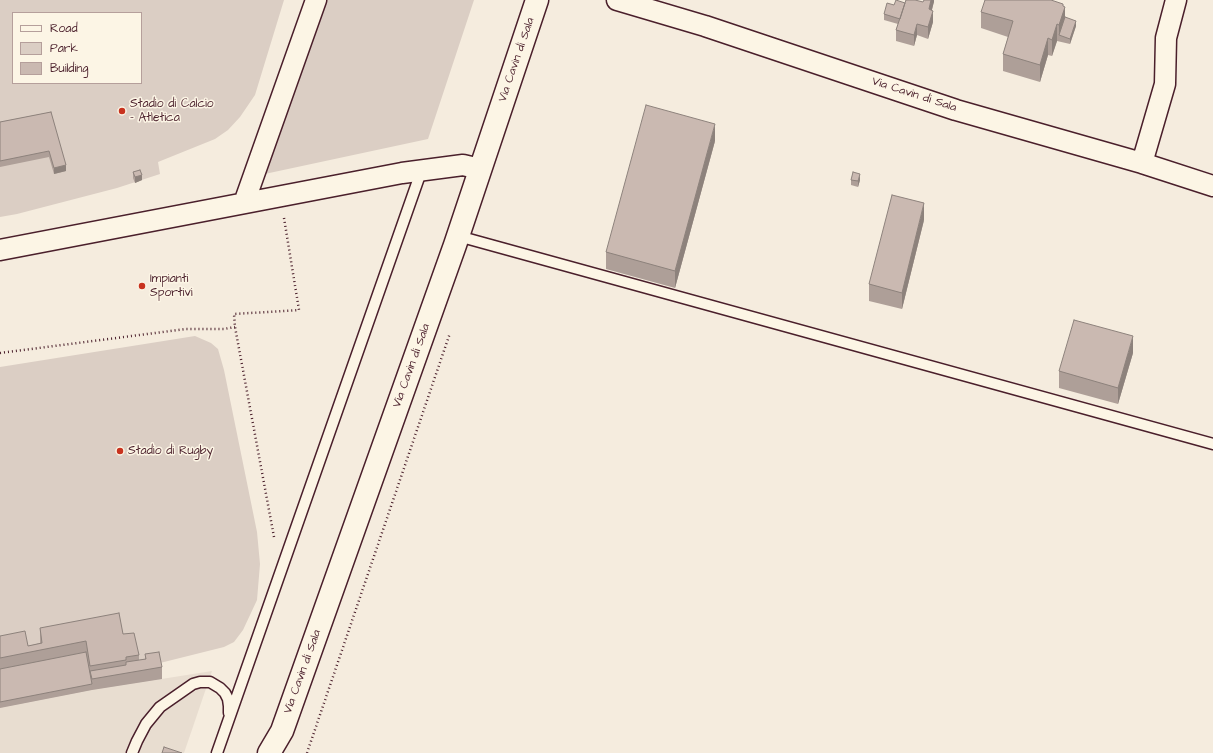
<!DOCTYPE html>
<html>
<head>
<meta charset="utf-8">
<style>
	body { margin:0 }
	#map { position:relative; width:1213px; height:753px; overflow:hidden; background:#f5ecde; font-family:"Architects Daughter",sans-serif }
	canvas { display:block }
	.legend { position:absolute; left:12px; top:12px; width:130px; height:72px; box-sizing:border-box; background:#fcf5e5; border:1px solid #b59f9b; margin:0; padding:5px 7px; list-style:none; font-size:12px; color:#4a1f2b }
	.legend li { display:flex; align-items:center; gap:8px; height:20px }
	.legend b { width:20px; border:1px solid #b59f9b }
</style>
</head>
<body>
<div id="map">
<canvas width="1213" height="753"></canvas>
<ul class="legend">
<li><b style="height:5px;background:#fcf5e5"></b>Road</li>
<li><b style="height:11px;background:#dbcec4"></b>Park</li>
<li><b style="height:11px;background:#cab9b1"></b>Building</li>
</ul>
</div>
<script>
const context = document.querySelector('canvas').getContext('2d');
context.lineJoin = 'round';
function fill(path, color) { context.fillStyle = color; context.fill(path, 'evenodd'); }
const poly = rows => new Path2D(rows.map(r => 'M' + r).join(''));
function stroke(path, color, width, dash) { context.strokeStyle = color; context.lineWidth = width; context.lineCap = dash ? 'butt' : 'round'; context.setLineDash(dash || []); context.stroke(path); }
function write(font, color, halo, rows, align = 'center') {
  context.font = font + ' "Architects Daughter",sans-serif'; context.lineWidth = 3; context.setLineDash([]); context.textBaseline = 'middle'; context.strokeStyle = halo; context.fillStyle = color; for (const [text, x, y, turn = 0] of rows) {
    context.save(); context.translate(x, y); context.rotate((+turn || 0) * Math.PI / 180); context.textAlign = isNaN(turn) ? turn : align; if (halo) context.strokeText(text, 0, 0); context.fillText(text, 0, 0); context.restore();
  }
}
const built = poly([
	[212,671,184,753,0,753,0,708,92,690]
]);
const green = poly([
	[0,0,284,0,255,95,240,117,228,130,215,139,158,162,160,174,117,188,17,214,0,217],
	[13,13,141,13,141,83,13,83],
	[320,0,474,0,428,139,260,175],
	[195,336,211,343,218,349,224,370,257,532,260,564,257,600,243,630,234,642,224,647,160,663,162,679,92,690,0,708,0,367]
]);
const path = poly([
	[0,353,186,329,224,329,235,327],
	[274,537,235,327,234,314,299,310,284,218],
	[307,753,450,333]
]);
const service = poly([
	[458,236,1213,444],
	[132,753,137,741,146,724,160,707,193,684,200,682,210,682,220,688,225,693,228,699,229,706,229,713],
	[217,753,422,169]
]);
const minor = poly([
	[617,0,705,26,956,110,1142,163,1213,186],
	[1142,163,1165,84,1166,38,1176,0],
	[244,203,316,0],
	[0,250,402,173,463,165,480,169]
]);
const secondary = poly([
	[269,753,282,731,455,245,537,0]
]);
const wall = poly([
	[934,0,932,10,933,22,928,39,917,35,914,46,896,41,896,30,898,24,884,20,884,14,894,5,905,3,923,2],
	[1063,6,1065,17,1076,26,1070,44,1057,41,1052,56,1048,55,1040,82,1003,71,1003,54,1008,37,981,28,981,12],
	[51,112,66,171,54,174,49,157,0,167,0,122],
	[715,141,675,288,606,269,606,252],
	[133,172,142,180,135,183,133,178],
	[851,180,860,180,858,187,851,185],
	[924,220,902,309,869,301,869,284],
	[1133,353,1118,404,1059,388,1059,371],
	[40,628,123,634,139,655,139,660,145,659,145,654,162,667,162,679,92,690,0,708,0,636,28,646,40,643]
]);
const shadedWall = poly([
	[931,0,934,0,934,2,929,20,929,9],
	[1063,4,1063,12,1065,7,1065,23,1059,35,1059,25],
	[933,11,933,22,928,39,928,27],
	[1076,21,1076,26,1070,44,1070,39],
	[917,24,917,35,914,46,914,35],
	[1057,24,1057,41,1052,56,1052,40],
	[1048,38,1048,55,1040,82,1040,65],
	[715,124,715,141,675,288,675,271],
	[66,165,66,171,54,174,54,168],
	[860,174,860,180,858,187,858,181],
	[142,175,142,180,135,183,135,177],
	[924,203,924,220,902,309,902,293],
	[1133,336,1133,353,1118,404,1118,388]
]);
const building = poly([
	[896,0,905,3,900,19,884,14,887,3,894,5,896,0],
	[906,0,915,0,923,2,924,0,931,0,929,9,933,11,928,27,917,24,914,35,896,30,906,0],
	[985,0,1051,0,1063,4,1063,6,1065,7,1059,25,1057,24,1052,40,1048,38,1040,65,1003,54,1013,21,981,12,985,0],
	[1065,17,1076,21,1070,39,1059,35,1065,17],
	[646,105,715,124,675,271,606,252,646,105],
	[51,112,66,165,54,168,49,151,0,161,0,122,51,112],
	[140,170,142,175,135,177,133,172,140,170],
	[853,172,860,174,858,181,851,180,853,172],
	[892,195,924,203,902,293,869,284,892,195],
	[1074,320,1133,336,1118,388,1059,371,1074,320],
	[119,613,123,634,134,633,139,655,126,657,126,660,90,666,86,641,0,658,0,636,25,631,28,646,42,643,40,628,119,613],
	[86,652,92,684,0,702,0,669,86,652],
	[159,652,162,667,92,679,90,671,126,665,126,662,146,659,145,654,159,652],
	[164,747,182,753,162,753,164,747]
]);
const markers = [
	[122,111,4,"#c8321e"],
	[142,286,4,"#c8321e"],
	[120,451,4,"#c8321e"]
];
const streetNames = [
	["Via Cavin di Sala",517,60,-71],
	["Via Cavin di Sala",914,95,18],
	["Via Cavin di Sala",412,366,-70],
	["Via Cavin di Sala",303,672,-70]
];
const poiNames = [
	["Stadio di Calcio",130,104],
	["- Atletica",130,118],
	["Impianti",150,279],
	["Sportivi",150,293],
	["Stadio di Rugby",128,451]
];
fill(built, '#e8ddd0');
fill(green, '#dbcec4');
stroke(service, '#4a1f2b', 13);
stroke(minor, '#4a1f2b', 23);
stroke(secondary, '#4a1f2b', 25);
stroke(path, '#4a1f2b', 2.5, [1, 3]);
stroke(service, '#fcf5e5', 10);
stroke(minor, '#fcf5e5', 20);
stroke(secondary, '#fcf5e5', 22);
fill(wall, '#ae9f98');
fill(shadedWall, '#8d827c');
fill(building, '#cab9b1');
stroke(building, '#8d827c', 1);
for (const [x, y, r, color] of markers) { const dot = new Path2D(); dot.arc(x, y, r, 0, 2 * Math.PI); context.fillStyle = color; context.fill(dot); stroke(dot, '#fcf5e5', 1.5); }
write('12px', '#4a1f2b', '#fcf5e5', streetNames);
write('12px', '#4a1f2b', '#fcf5e5', poiNames, 'left');
</script>
</body>
</html>
